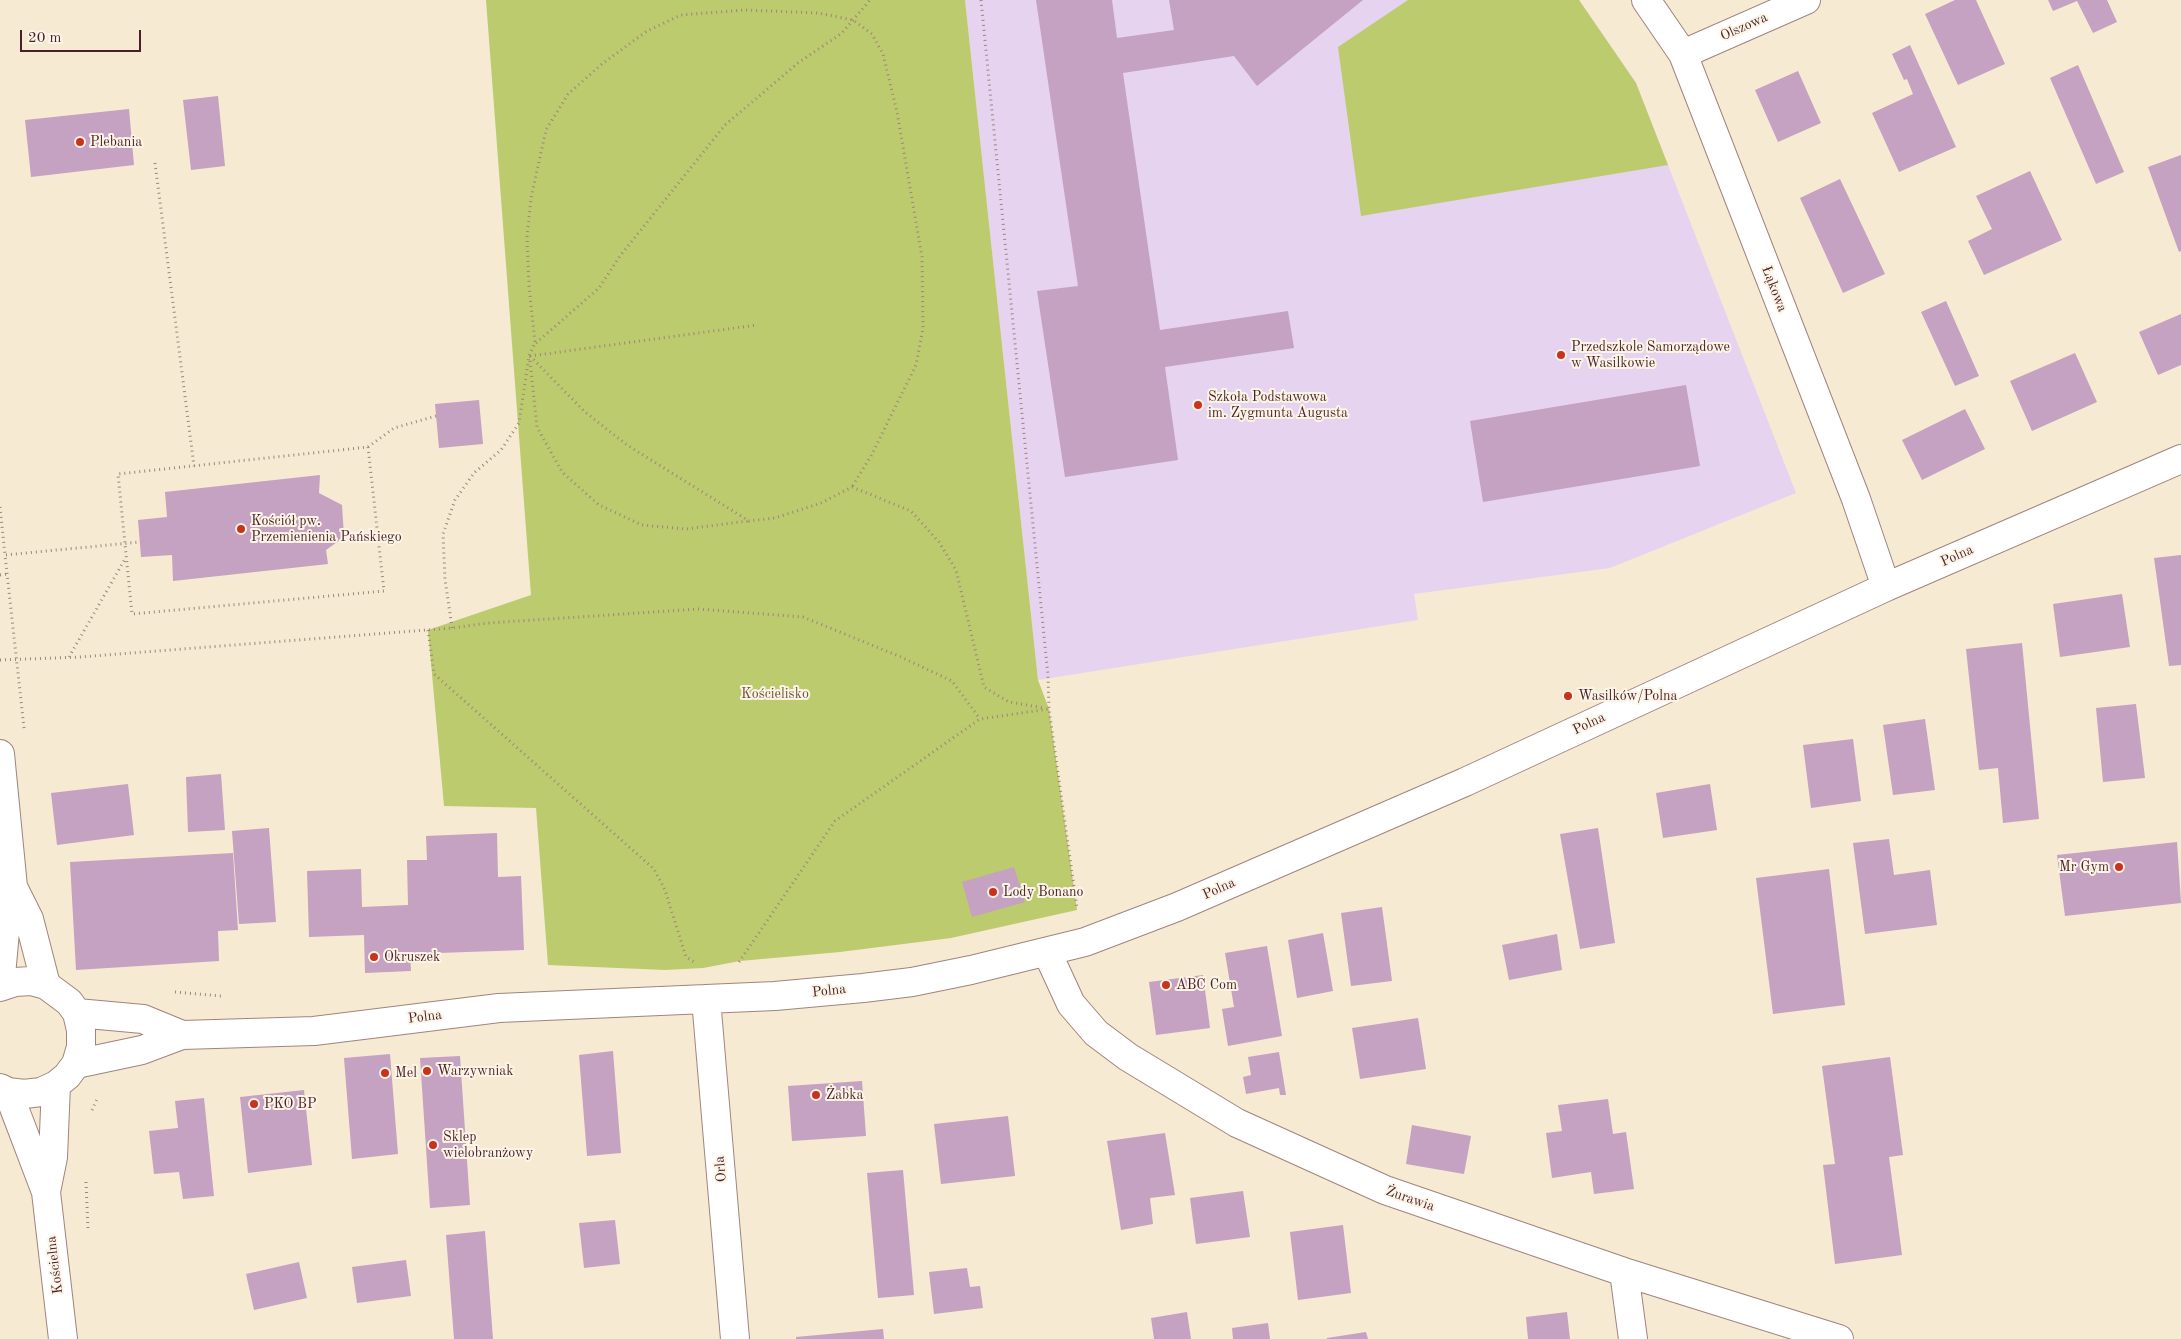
<!DOCTYPE html>
<html>
<head>
<meta charset="utf-8">
<style>
	body { margin:0 }
	#map { position:relative; width:2181px; height:1339px; overflow:hidden; background:#f6ead2; font-family:"Old Standard TT",serif }
	canvas { display:block }
	.scale { position:absolute; left:20px; top:30px; width:121px; height:22px; box-sizing:border-box; border:2px solid #4a1f2b; border-top:0; padding-left:6px; font-size:15px; line-height:18px; white-space:nowrap; color:#4a1f2b; -webkit-text-stroke:4px #fcf5e5; paint-order:stroke }
</style>
</head>
<body>
<div id="map">
<canvas width="2181" height="1339"></canvas>
<div class="scale">20 m</div>
</div>
<script>
const context = document.querySelector('canvas').getContext('2d');
context.lineJoin = 'round';
function fill(path, color) { context.fillStyle = color; context.fill(path, 'evenodd'); }
const poly = rows => new Path2D(rows.map(r => 'M' + r).join(''));
function stroke(path, color, width, dash) { context.strokeStyle = color; context.lineWidth = width; context.lineCap = dash ? 'butt' : 'round'; context.setLineDash(dash || []); context.stroke(path); }
function write(font, color, halo, rows, align = 'center') {
  context.font = font + ' "Old Standard TT",serif'; context.lineWidth = 4; context.setLineDash([]); context.textBaseline = 'middle'; context.strokeStyle = halo; context.fillStyle = color; for (const [text, x, y, turn = 0] of rows) {
    context.save(); context.translate(x, y); context.rotate((+turn || 0) * Math.PI / 180); context.textAlign = isNaN(turn) ? turn : align; if (halo) context.strokeText(text, 0, 0); context.fillText(text, 0, 0); context.restore();
  }
}
const built = poly([
	[965,0,1579,0,1636,83,1796,493,1610,568,1414,594,1418,620,1038,680]
]);
const green = poly([
	[486,0,965,0,1038,680,1049,709,1077,910,951,938,840,952,740,961,703,968,665,970,548,965,536,808,444,806,428,630,531,595],
	[1408,0,1579,0,1636,83,1668,165,1361,216,1338,47]
]);
const building = poly([
	[1036,0,1112,0,1117,38,1174,30,1169,0,1363,0,1257,86,1234,56,1123,73,1160,330,1288,311,1294,348,1165,367,1178,460,1065,477,1037,291,1078,286],
	[1955,0,1976,0,2005,64,1958,85,1925,14],
	[2048,0,2107,0,2117,22,2093,33,2077,1,2053,11],
	[1910,45,1956,147,1899,172,1872,113,1913,94,1907,79,1904,80,1892,54],
	[2078,65,2124,172,2096,184,2050,78],
	[1798,71,1821,123,1778,142,1755,90],
	[218,96,225,166,191,170,183,100],
	[129,109,134,165,31,177,25,120],
	[2181,155,2181,251,2179,252,2148,167],
	[2030,171,2062,240,1984,275,1968,241,1992,229,1976,196],
	[1840,179,1885,274,1843,293,1800,198],
	[1946,301,1979,376,1955,386,1921,312],
	[2181,314,2181,365,2158,375,2139,332],
	[2075,353,2097,402,2032,431,2010,381],
	[1686,385,1700,466,1483,502,1470,421],
	[479,400,483,444,439,448,435,404],
	[1965,409,1985,449,1922,480,1902,440],
	[320,475,319,493,342,505,344,537,326,550,328,564,173,581,172,555,141,557,138,520,167,517,165,492],
	[2181,555,2181,665,2169,666,2154,558],
	[2122,594,2130,647,2060,657,2053,604],
	[2022,643,2039,819,2003,823,1998,768,1979,770,1966,649],
	[2136,704,2145,778,2103,782,2096,708],
	[1925,719,1935,790,1893,795,1883,725],
	[1853,739,1861,801,1811,808,1803,745],
	[221,774,225,830,188,832,186,777],
	[128,784,134,835,57,845,51,793],
	[1710,784,1717,830,1663,838,1656,793],
	[269,828,276,922,239,924,232,831],
	[1598,828,1615,943,1580,949,1560,834],
	[497,833,498,877,521,876,524,950,410,954,411,971,365,973,364,935,309,937,307,871,361,869,362,907,408,905,407,860,427,860,426,836],
	[1889,839,1894,875,1930,870,1937,925,1865,934,1853,843],
	[2177,842,2181,903,2065,916,2057,855],
	[233,853,238,930,218,931,219,961,76,970,70,862],
	[1014,867,1025,902,972,917,962,882],
	[1829,869,1845,1005,1773,1014,1756,878],
	[1382,907,1392,981,1351,986,1341,913],
	[1323,933,1333,991,1297,998,1288,940],
	[1557,934,1562,970,1509,980,1502,945],
	[1267,946,1282,1036,1228,1046,1222,1009,1234,1007,1225,953],
	[1203,975,1210,1028,1156,1035,1149,982],
	[1418,1018,1426,1069,1360,1079,1352,1028],
	[613,1051,621,1153,587,1156,579,1055],
	[1279,1052,1286,1095,1280,1095,1279,1088,1246,1094,1243,1077,1251,1075,1248,1057],
	[390,1054,398,1154,352,1159,344,1058],
	[460,1056,470,1205,430,1208,420,1058],
	[1890,1057,1903,1155,1889,1157,1902,1255,1835,1264,1823,1165,1835,1164,1822,1066],
	[862,1081,866,1136,792,1141,788,1086],
	[304,1090,312,1165,248,1173,240,1097],
	[204,1098,214,1196,183,1199,179,1172,154,1174,149,1131,178,1128,175,1101],
	[1608,1099,1613,1134,1626,1132,1634,1189,1594,1194,1591,1172,1552,1178,1546,1133,1562,1131,1558,1105],
	[1008,1116,1015,1176,941,1184,934,1124],
	[1412,1125,1471,1136,1464,1174,1406,1164],
	[1165,1133,1175,1195,1150,1198,1153,1224,1121,1230,1107,1141],
	[903,1170,914,1295,878,1298,867,1173],
	[1243,1191,1250,1237,1196,1244,1190,1198],
	[615,1220,620,1264,584,1268,579,1223],
	[1343,1225,1351,1293,1298,1300,1290,1232],
	[485,1231,493,1339,454,1339,446,1235],
	[406,1260,411,1296,357,1303,352,1267],
	[299,1262,307,1298,254,1310,246,1274],
	[967,1268,970,1287,980,1286,983,1308,934,1314,929,1272],
	[1187,1312,1191,1339,1154,1339,1151,1318],
	[1567,1312,1570,1339,1528,1339,1526,1317],
	[1268,1323,1270,1339,1233,1339,1232,1328],
	[883,1329,884,1339,796,1339,796,1337],
	[1366,1332,1368,1339,1327,1339,1327,1338]
]);
const path = poly([
	[981,0,1048,676,1049,709,1077,908],
	[155,163,194,466],
	[536,343,599,288,620,256,725,125,798,63,842,33,870,0],
	[530,356,585,412,627,445,749,521,775,518,821,503,852,487,911,511,939,542,956,570,984,687,1009,702,1044,708],
	[530,356,757,325],
	[530,361,537,427,562,472,599,505,642,525,686,529,748,521],
	[368,447,384,591,132,614,118,474,368,447],
	[368,447,394,428,436,416],
	[0,507,5,555],
	[0,575,7,574],
	[452,628,445,579,443,534,455,500,474,473,501,450,519,423,529,356,535,343,529,286,527,237,531,198,546,130,568,94,602,64,647,31,681,15,745,10,818,13,853,20,872,34,883,54,897,112,922,257,923,328,916,365,871,456,852,487],
	[428,630,434,674,654,869,665,890,686,957,696,963],
	[69,657,125,559],
	[0,660,80,657,452,628,488,623,698,609,803,617,901,657,952,681,980,719],
	[24,728,5,555,140,542],
	[739,962,835,821,980,719,1049,709],
	[175,992,221,996],
	[92,1110,98,1097],
	[86,1182,88,1229]
]);
const minor = poly([
	[1646,0,1683,54,1856,499,1886,587],
	[1683,54,1806,0],
	[0,754,13,887,6,921,0,986],
	[13,887,29,919,46,985],
	[1047,952,1071,1004,1096,1033,1128,1057,1237,1123,1385,1190,1624,1272,1839,1339],
	[0,987,15,982,31,981,46,985,69,1002,77,1013,81,1030,81,1047,76,1064,67,1076,56,1085,41,1092,24,1094,8,1092,0,1088],
	[706,999,735,1339],
	[77,1013,143,1019,182,1035],
	[76,1064,142,1050,182,1035,314,1031,499,1008,775,996,863,988,912,982,971,970,1085,942,1177,907,1465,782,1886,587,2181,459],
	[8,1092,46,1192,63,1339],
	[46,1192,53,1157,56,1085],
	[1624,1272,1633,1339]
]);
const markers = [
	[80,142,5,"#c8321e"],
	[1561,355,5,"#c8321e"],
	[1198,405,5,"#c8321e"],
	[241,529,5,"#c8321e"],
	[1568,696,5,"#c8321e"],
	[2119,867,5,"#c8321e"],
	[993,892,5,"#c8321e"],
	[374,957,5,"#c8321e"],
	[1166,985,5,"#c8321e"],
	[427,1071,5,"#c8321e"],
	[385,1073,5,"#c8321e"],
	[816,1095,5,"#c8321e"],
	[254,1104,5,"#c8321e"],
	[433,1145,5,"#c8321e"]
];
const streetNames = [
	["Olszowa",1744,27,-24],
	["Łąkowa",1774,289,69],
	["Polna",1957,556,-24],
	["Polna",1589,724,-25],
	["Polna",1219,889,-24],
	["Polna",829,991,-6],
	["Polna",425,1017,-7],
	["Orla",721,1169,-95],
	["Żurawia",1410,1199,19],
	["Kościelna",55,1265,-97]
];
const poiNames = [
	["Plebania",90,142],
	["Przedszkole Samorządowe",1571,347],
	["w Wasilkowie",1571,363],
	["Szkoła Podstawowa",1208,397],
	["im. Zygmunta Augusta",1208,413],
	["Kościół pw.",251,521],
	["Przemienienia Pańskiego",251,537],
	["Wasilków/Polna",1578,696],
	["Mr Gym",2109,867,"right"],
	["Lody Bonano",1003,892],
	["Okruszek",384,957],
	["ABC Com",1176,985],
	["Warzywniak",437,1071],
	["Mel",395,1073],
	["Żabka",826,1095],
	["PKO BP",264,1104],
	["Sklep",443,1137],
	["wielobranżowy",443,1153]
];
const parkNames = [
	["Kościelisko",775,694]
];
fill(built, '#e6d3f0');
fill(green, '#bccb6d');
fill(building, '#c5a1c2');
stroke(minor, '#a0847e', 30);
stroke(path, '#a0847e', 3, [1, 4]);
stroke(minor, '#fff', 28);
for (const [x, y, r, color] of markers) { const dot = new Path2D(); dot.arc(x, y, r, 0, 2 * Math.PI); context.fillStyle = color; context.fill(dot); stroke(dot, '#fcf5e5', 2); }
write('14px', '#4a1f2b', '#fcf5e5', streetNames);
write('14px', '#4a1f2b', '#fcf5e5', poiNames, 'left');
write('14px', '#6c533f', '#fcf5e5', parkNames);
</script>
</body>
</html>
